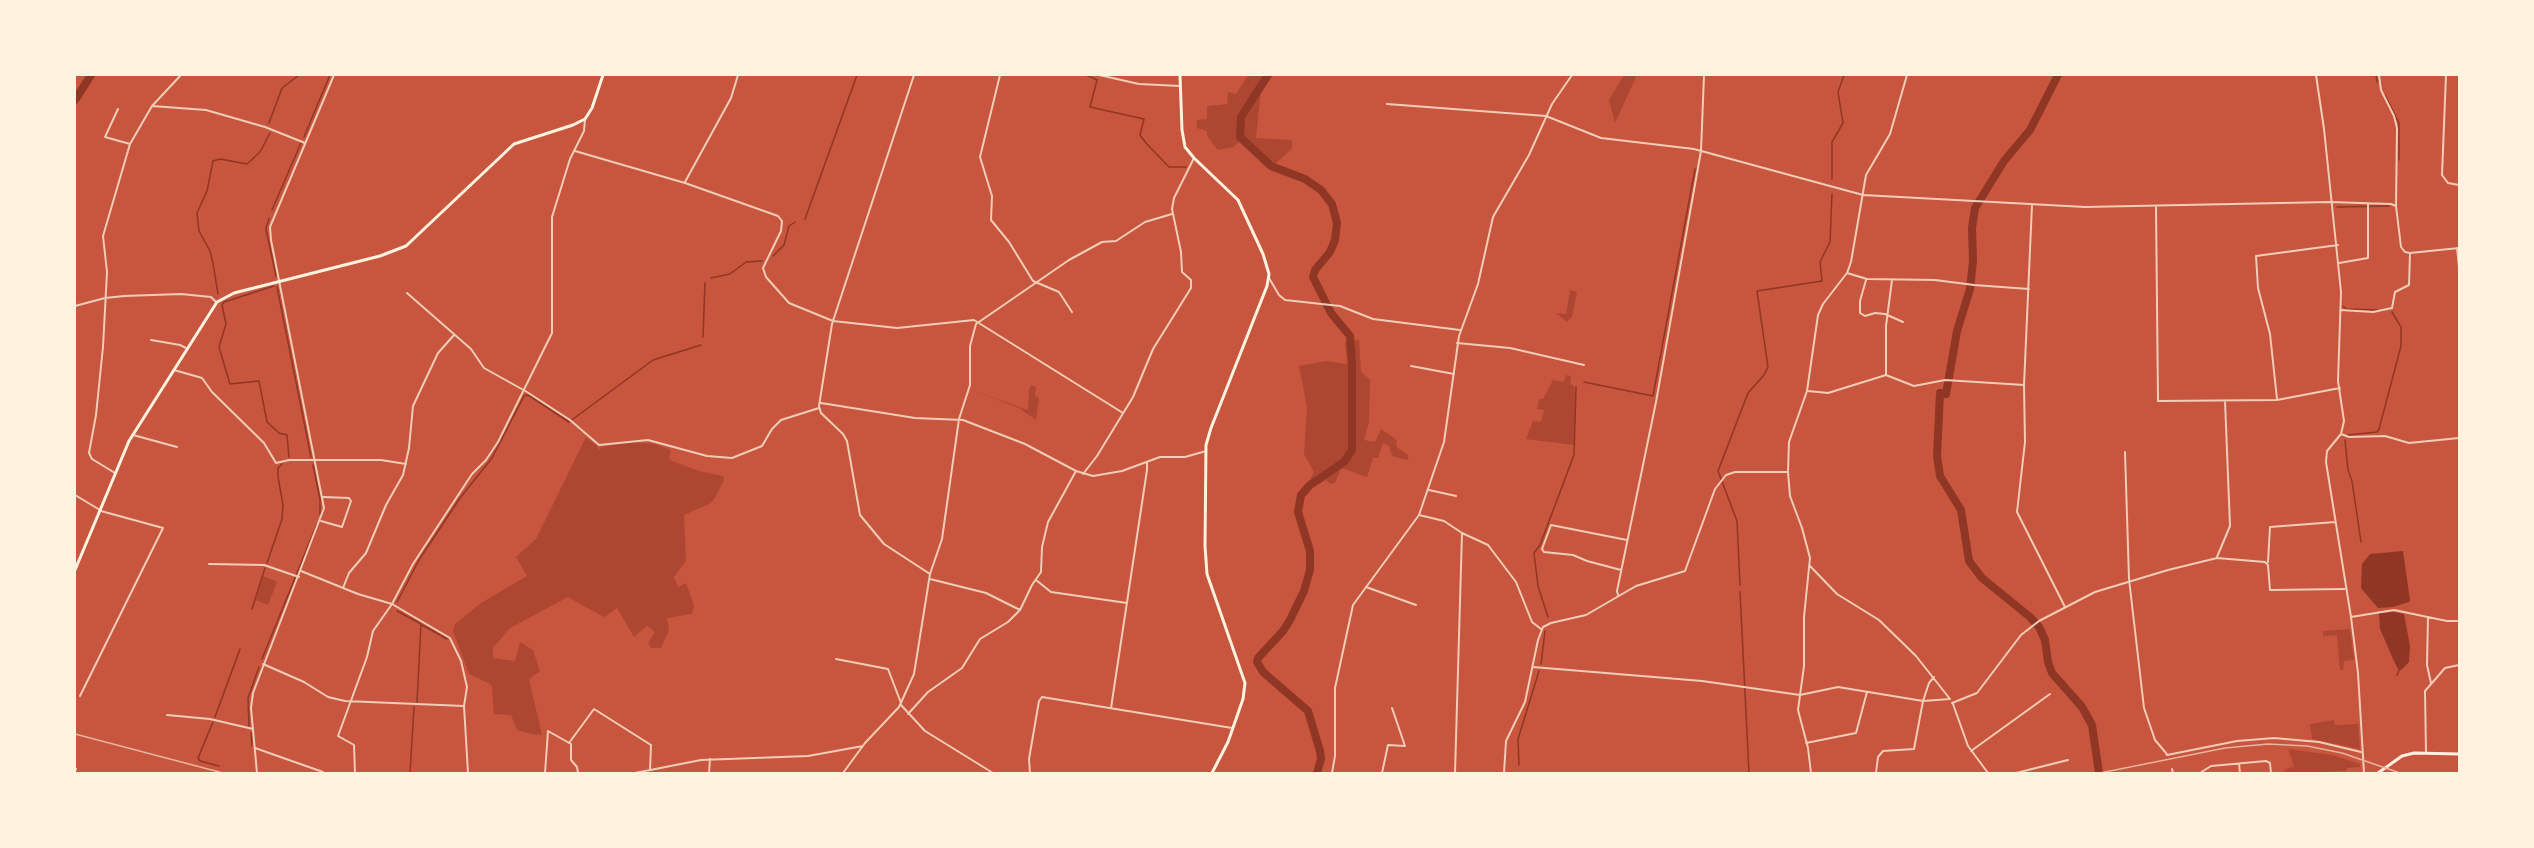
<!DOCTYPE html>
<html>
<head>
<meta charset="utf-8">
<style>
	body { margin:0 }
	#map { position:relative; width:2534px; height:848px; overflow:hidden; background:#c8553d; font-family:"IBM Plex Sans",sans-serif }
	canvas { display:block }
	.frame { position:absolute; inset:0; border:76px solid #fff3e0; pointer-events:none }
</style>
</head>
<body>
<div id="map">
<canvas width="2534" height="848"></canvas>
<div class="frame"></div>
</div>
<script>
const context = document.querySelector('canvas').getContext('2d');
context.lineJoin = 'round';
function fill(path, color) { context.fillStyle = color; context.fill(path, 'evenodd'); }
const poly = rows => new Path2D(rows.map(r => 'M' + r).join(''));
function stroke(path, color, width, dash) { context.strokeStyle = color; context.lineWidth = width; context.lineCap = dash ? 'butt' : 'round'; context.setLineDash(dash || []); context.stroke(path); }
const green = poly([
	[1248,75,1272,75,1261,91,1256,138,1292,140,1292,149,1275,164,1254,147,1245,136,1234,147,1218,150,1207,136,1207,131,1197,128,1197,120,1207,119,1207,106,1227,104,1228,92,1236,94],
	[1624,75,1637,75,1615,123,1609,100],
	[1570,290,1577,292,1572,317,1567,322,1556,313,1566,314],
	[1359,340,1361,371,1370,380,1369,422,1364,440,1375,442,1381,429,1397,440,1396,444,1398,448,1409,456,1407,460,1392,456,1389,446,1383,443,1378,458,1373,458,1367,477,1341,468,1335,483,1330,484,1326,480,1308,490,1306,487,1314,472,1304,454,1307,407,1299,366,1326,361,1347,364,1345,342],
	[1566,375,1571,376,1570,384,1574,386,1576,406,1574,445,1526,439,1533,421,1541,422,1544,410,1537,409,1539,399,1543,399,1553,380,1564,382],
	[1031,385,1036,387,1035,396,1039,398,1036,420,1019,408,971,390,1028,410,1029,390],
	[586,437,597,446,599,451,601,447,633,442,655,444,671,450,669,458,672,461,699,471,723,476,724,480,715,498,709,504,684,515,686,561,674,577,678,587,686,583,694,605,692,614,667,618,669,630,661,648,651,648,648,643,655,632,647,626,634,637,617,608,604,617,568,597,510,628,493,648,493,658,515,661,520,642,533,650,540,671,529,679,542,735,532,734,517,730,511,715,494,714,492,687,490,684,469,674,453,631,455,624,481,603,527,576,516,557,536,539],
	[263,576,277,582,268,605,256,600],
	[2350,629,2354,660,2344,661,2343,670,2340,670,2337,635,2323,636,2323,631],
	[2334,720,2335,725,2358,724,2360,749,2312,739,2310,724],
	[2288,749,2333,755,2360,764,2360,767,2347,768,2346,771,2284,773,2284,770,2294,766]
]);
const water = poly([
	[2403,551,2410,600,2409,602,2393,607,2378,608,2361,588,2362,564,2370,554],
	[2393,612,2404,614,2410,646,2409,662,2401,670,2398,669,2393,659,2380,629,2379,613]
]);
const stream = poly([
	[1086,75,1097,80,1090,107,1144,119,1140,135,1146,143,1169,167,1186,167],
	[2376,75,2377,82],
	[2385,95,2399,123,2399,160],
	[269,123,282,88,299,75],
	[304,137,330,75],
	[1832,179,1832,142,1843,123,1838,92,1844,75],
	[2337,207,2389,206],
	[272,210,301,143],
	[269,218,266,229,276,276],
	[805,219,857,75],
	[773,256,784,245,789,226,795,222],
	[711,278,730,274,746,262,762,261],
	[274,286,224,302,222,305,226,324,219,347,230,384,259,381,267,422,279,433,287,435,289,457],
	[277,287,311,457],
	[218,294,213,263,210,251,199,231,197,213,207,191,213,161,220,159,247,164,260,152,270,133],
	[2343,306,2346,309,2378,310],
	[703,337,705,283],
	[1584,382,1653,396,1695,169],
	[2348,435,2377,432,2379,429,2401,346,2401,327,2392,312],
	[2345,440,2348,470,2352,481,2361,542],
	[313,465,320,499,320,514],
	[267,563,282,519,283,505,278,477,278,468,282,464],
	[1740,585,1737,521,1718,471,1748,393,1764,375,1768,367,1757,291,1822,281,1820,262,1830,242,1832,194],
	[1740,592,1749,773],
	[397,602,419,560,460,498,492,458,524,396,528,395,569,422,653,360,701,345],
	[252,609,265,568],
	[397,611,421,624,417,702],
	[1548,617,1538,586,1534,553,1540,545,1574,455,1576,387],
	[422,625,447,639],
	[262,659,317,524],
	[1541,664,1545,631],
	[2397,675,2400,668],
	[215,717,240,649],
	[213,722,198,758,200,761,219,766],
	[249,726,248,698,259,667],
	[251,733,252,746],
	[1519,765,1518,739,1539,671],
	[410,773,414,707]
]);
const river = poly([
	[1268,75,1241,117,1240,137,1271,166,1305,179,1321,190,1332,204,1337,223,1335,240,1330,252,1315,270,1313,277,1331,313,1350,336,1352,362,1352,450,1344,462,1310,485,1301,495,1298,512,1310,551,1310,570,1304,591,1290,620,1283,631,1258,658,1257,662,1263,672,1308,711,1320,751,1321,759,1317,773],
	[2058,75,2030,130,2004,161,1975,208,1972,228,1973,261,1970,289,1957,331,1946,394,1940,393,1937,456,1940,476,1961,510,1969,561,1982,578,2030,617,2039,627,2045,640,2048,662,2052,673,2082,707,2092,725,2099,773],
	[75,100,91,75]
]);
const minor = poly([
	[914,75,832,324,819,406,821,413,843,434,847,441,860,515,884,544,930,574],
	[1000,75,980,157,992,196,991,220,1009,242,1033,281,1059,292,1072,312],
	[1099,75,1139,84,1180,86],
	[2316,75,2324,129,2341,292,2338,381,2344,421,2341,434,2327,451,2326,462,2351,617,2358,673,2364,773],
	[2379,75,2381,90,2394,116,2397,128,2396,206,2401,247,2405,252,2410,253,2459,248],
	[2446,75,2442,175,2448,183,2459,185],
	[1387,104,1546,116],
	[152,106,206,110,265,127,305,143],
	[118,109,105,137,130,144],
	[575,151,685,183,778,216,782,221,781,231,763,268,766,277,789,303,833,321,897,328,974,320,1123,413],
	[685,182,731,98,738,75],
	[1863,195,2085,207,2330,202,2391,204,2396,206],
	[2032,205,2024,385,2025,442,2017,512,2065,607],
	[2156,206,2158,401,2277,400,2340,388],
	[2457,248,2459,267],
	[2339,263,2368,258,2368,203],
	[1847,273,1867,279,1935,280,1974,285,2029,289],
	[1269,278,1279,295,1285,300,1340,306,1373,319,1460,330],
	[1866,280,1860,301,1860,313,1865,316,1875,313,1885,314,1903,322],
	[407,293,471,349,484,368,527,392,570,420,599,445,648,440,707,456,732,458,762,446,772,429,781,420,819,408],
	[75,306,105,298,124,296,181,294,211,297,216,302],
	[2341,310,2373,312,2392,308,2395,292,2409,285,2410,253],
	[2459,322,2459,331],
	[151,340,180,345,186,348],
	[1457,343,1510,348,1584,365],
	[1411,366,1454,374],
	[174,370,202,378,212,392,264,443,276,463,289,460,381,460,406,464],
	[1886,375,1886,326,1892,280],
	[1808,391,1828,393,1886,375,1914,386,1945,380,2024,385],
	[2277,399,2270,334,2258,288,2256,256,2338,245],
	[821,403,915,418,963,420,1025,444,1076,471,1093,476,1122,471,1160,457,1185,457,1206,451],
	[2341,434,2349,437,2385,436,2409,443,2459,438],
	[133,435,177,447],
	[2125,452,2129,579,2144,708,2155,740,2166,753,2167,755,2237,741,2274,738,2319,742,2361,752],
	[115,473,92,459,89,453,96,415,103,347,107,272,103,236,130,144,152,106,181,75],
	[1083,474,1097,456,1133,397,1153,349,1191,288,1191,280,1182,272,1181,252,1172,209,1174,198,1194,158],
	[1429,490,1456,496],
	[1419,515,1444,521,1462,533,1488,545,1516,582,1532,622,1541,629],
	[321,521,342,527,351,501,349,498,323,497],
	[2217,557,2230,526,2225,401],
	[2268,562,2270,527,2335,522],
	[209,564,264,565,299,577],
	[1810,566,1837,594,1879,620,1916,656,1950,699],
	[1621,570,1587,561,1573,555,1544,552,1542,549,1551,525,1627,540],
	[301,571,358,594,392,604,450,638,461,661,467,687,464,706,468,773],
	[930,579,986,593,1020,610],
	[1036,580,1051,592,1127,603],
	[1366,587,1416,605],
	[343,588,349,573,366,553,386,505,403,475,409,448,413,406,438,353,454,335],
	[1618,595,1617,591,1656,402,1701,151],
	[2351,617,2394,610,2447,621,2459,621],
	[2428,617,2427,665,2431,683],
	[836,659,888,669,901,703],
	[263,664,304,682,328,697,345,701,464,706],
	[1533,667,1702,681,1800,695,1838,687,1923,701,1950,699],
	[80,696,163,528,101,511],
	[1952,703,1977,693,2021,635,2039,621,2095,592,2168,570,2217,558,2265,562,2268,565,2270,590,2345,589],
	[1953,704,1968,746,1988,773],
	[901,705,925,731,993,773],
	[1111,708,1147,470,1147,462],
	[908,714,928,692,962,668,980,639,1008,622,1020,610,1032,585,1041,572,1042,547,1048,522,1076,471],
	[167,715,210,719,253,729],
	[569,743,594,709,651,745,650,770],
	[1806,743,1856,733,1867,692],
	[255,748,323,772],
	[1971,751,2050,694],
	[2426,753,2425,691,2445,668,2459,665],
	[2239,764,2240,773],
	[2172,769,2173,773],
	[75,771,76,769],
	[355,773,354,745,338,736,367,657,373,631,392,604,413,564,430,538,472,474,486,460,498,442,552,333,552,217,570,159,584,131,585,119],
	[545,773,548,731,571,744,571,760,577,767,578,773],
	[635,773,701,760,808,756,863,746],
	[709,773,710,759],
	[843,773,865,743,899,707,914,674,930,574,942,539,959,419,970,385,970,346,976,324,1069,260,1102,242,1116,241,1145,222,1172,214],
	[1030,773,1029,759,1039,701,1042,697],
	[1382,773,1388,745,1405,746,1392,708],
	[1455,773,1462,533],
	[1504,773,1506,741,1525,702,1538,640,1543,627,1551,623,1586,615,1636,586,1685,571,1715,489,1726,475,1735,472,1788,472],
	[1811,773,1808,748,1798,710,1804,666,1804,617,1810,558,1802,528,1790,496,1788,472,1789,442,1807,391,1818,315,1823,304,1847,273,1851,262,1866,175,1890,134,1907,75],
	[1876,773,1878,757,1883,751,1914,749,1923,701,1929,683,1934,677],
	[2016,773,2068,760],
	[2200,773,2211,766,2266,761,2270,763,2271,773]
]);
const tertiary = poly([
	[1546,116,1601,138,1694,149,1863,195],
	[1701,151,1704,75],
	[75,495,100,510],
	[1042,697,1232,728],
	[257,773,251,708,253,693,324,508,271,240,270,227,334,75],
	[1332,773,1335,756,1335,688,1353,605,1419,515,1444,442,1459,336,1478,284,1493,217,1529,155,1552,104,1572,75]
]);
const secondary = poly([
	[1180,75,1182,130,1185,147,1194,158,1238,200,1263,254,1269,274,1267,286,1211,428,1206,445,1205,546,1207,574,1245,683,1243,699,1228,742,1212,773]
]);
const primary = poly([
	[75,570,129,441,217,302,234,293,380,256,406,246,514,144,573,125,585,119,592,108,603,75],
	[2378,773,2402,756,2414,753,2459,754]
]);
const rail = poly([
	[75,734,223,773],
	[2100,773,2225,748,2268,744,2307,746,2342,753,2400,773]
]);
fill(green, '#ae4732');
fill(water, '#8f3625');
stroke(stream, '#8f3625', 1.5);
stroke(river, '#8f3625', 8);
stroke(minor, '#f1ccb7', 2);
stroke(tertiary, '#f1ccb7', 2);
stroke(secondary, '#fff3e0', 3);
stroke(primary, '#fff3e0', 3);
stroke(rail, '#e9b49f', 1.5);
</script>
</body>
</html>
